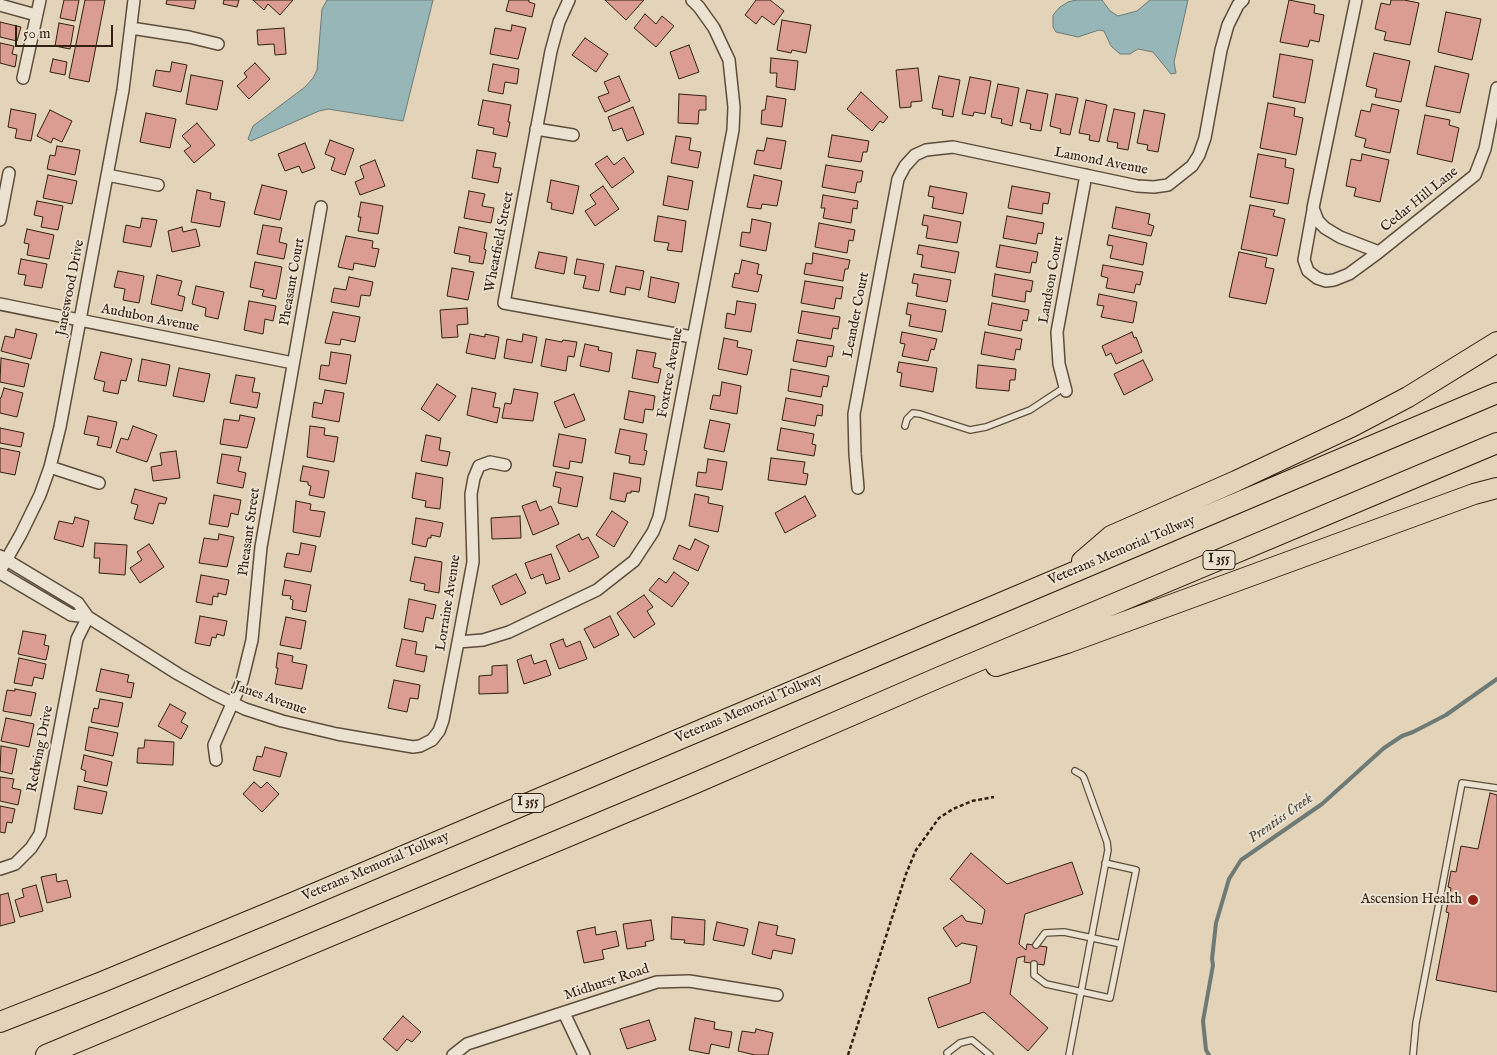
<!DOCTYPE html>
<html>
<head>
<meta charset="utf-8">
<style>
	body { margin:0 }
	#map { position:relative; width:1497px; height:1055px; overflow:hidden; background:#e2d3b9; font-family:"IM FELL English",serif }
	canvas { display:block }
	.scale { position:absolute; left:15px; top:25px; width:98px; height:22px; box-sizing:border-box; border:2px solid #312112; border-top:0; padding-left:6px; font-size:15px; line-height:18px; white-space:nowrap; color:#312112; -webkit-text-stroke:4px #ece2d2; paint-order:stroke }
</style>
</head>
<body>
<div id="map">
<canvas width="1497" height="1055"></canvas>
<div class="scale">50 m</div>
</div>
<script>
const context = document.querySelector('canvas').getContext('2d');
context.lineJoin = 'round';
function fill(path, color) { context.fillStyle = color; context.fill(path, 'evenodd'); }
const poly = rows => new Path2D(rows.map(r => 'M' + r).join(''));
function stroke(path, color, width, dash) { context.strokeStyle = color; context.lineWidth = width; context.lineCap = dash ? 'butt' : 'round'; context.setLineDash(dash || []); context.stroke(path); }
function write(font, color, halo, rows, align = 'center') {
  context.font = font + ' "IM FELL English",serif'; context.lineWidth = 4; context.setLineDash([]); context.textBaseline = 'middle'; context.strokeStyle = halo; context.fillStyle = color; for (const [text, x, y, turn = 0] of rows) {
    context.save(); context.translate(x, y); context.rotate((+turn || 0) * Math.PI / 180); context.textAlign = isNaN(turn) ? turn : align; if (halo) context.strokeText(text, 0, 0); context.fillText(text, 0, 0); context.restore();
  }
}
const green = poly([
	[23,574,63,599,74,607,73,610,29,584,21,576]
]);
const water = poly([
	[327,0,433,0,403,121,328,109,319,111,251,141,248,139,253,126,305,87,313,78,317,70,322,9,327,0],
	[1076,0,1102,0,1110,11,1118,16,1137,11,1150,0,1188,0,1174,62,1176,73,1171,74,1153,52,1138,49,1130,54,1120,54,1111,46,1104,31,1099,30,1078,37,1056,32,1053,27,1053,15,1060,7,1068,2,1076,0]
]);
const stream = poly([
	[1209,1055,1206,1050,1203,1021,1213,965,1212,959,1216,923,1229,879,1241,860,1322,804,1384,748,1402,736,1413,732,1446,715,1497,679]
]);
const building = poly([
	[64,0,79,0,75,21,60,18,64,0],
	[85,0,105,0,89,82,69,78,85,0],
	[167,0,196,0,194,9,166,4,167,0],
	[224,0,239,0,237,7,223,4,224,0],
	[253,0,293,0,280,15,268,4,264,10,253,0],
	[509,0,529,0,529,2,535,4,532,17,506,11,509,0],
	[605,0,644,0,626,20,605,0],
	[756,0,770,0,784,11,774,25,762,16,756,24,745,15,756,0],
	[1289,0,1315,5,1314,13,1324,15,1319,42,1310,40,1308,47,1280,42,1289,0],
	[1391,0,1404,0,1419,3,1410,45,1384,40,1386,32,1375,29,1381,3,1390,5,1391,0],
	[1446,12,1481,19,1472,60,1438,52,1446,12],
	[645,14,656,24,662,16,674,26,656,47,634,28,645,14],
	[782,20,811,25,806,53,792,50,791,53,777,50,782,20],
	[0,22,21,27,17,41,0,37,0,22],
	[59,23,74,26,70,49,55,46,59,23],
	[512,25,526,28,518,59,490,54,495,28,511,31,512,25],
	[284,28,286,54,275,55,274,44,258,45,257,30,284,28],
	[585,38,608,54,596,72,572,55,585,38],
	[0,43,14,46,12,54,17,55,15,67,0,63,0,43],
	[689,45,699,72,679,79,670,52,689,45],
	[1374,53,1410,61,1401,102,1375,97,1377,89,1366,86,1374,53],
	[1280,54,1313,60,1305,103,1273,97,1280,54],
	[771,58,798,61,795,90,776,87,777,73,770,73,771,58],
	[53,59,67,62,65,75,50,72,53,59],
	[172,62,187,65,181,92,153,86,156,70,170,72,172,62],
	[255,63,270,79,249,99,237,86,247,77,244,73,255,63],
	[493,64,519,69,517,84,505,82,503,94,488,91,493,64],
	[1435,66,1469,74,1460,113,1426,106,1435,66],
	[918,68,922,101,911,102,911,107,900,108,896,70,918,68],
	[191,75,223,81,217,110,186,104,191,75],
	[619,76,630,101,605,112,598,97,609,93,604,82,619,76],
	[939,76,960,80,953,117,942,115,943,110,932,108,939,76],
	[970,77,991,81,985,114,974,112,973,116,962,114,970,77],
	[998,84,1019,88,1012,126,1001,123,1002,119,991,117,998,84],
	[1027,90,1048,94,1041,131,1030,129,1031,124,1020,122,1027,90],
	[861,92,888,117,883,123,880,121,872,131,847,109,861,92],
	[679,94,706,96,706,110,699,110,698,124,678,123,679,94],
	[1056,94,1078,98,1070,135,1060,133,1061,129,1050,126,1056,94],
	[767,96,786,99,782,127,761,124,762,110,765,110,767,96],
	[483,100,511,105,508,122,510,122,507,137,493,134,494,128,478,125,483,100],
	[1086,100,1107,105,1099,142,1089,140,1090,135,1079,133,1086,100],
	[1268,103,1295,108,1294,116,1303,118,1296,155,1260,148,1268,103],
	[1372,104,1399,110,1390,153,1364,147,1366,139,1355,136,1361,110,1370,112,1372,104],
	[633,107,644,134,627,141,622,128,613,131,608,117,633,107],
	[11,109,36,114,31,141,15,138,17,129,8,127,11,109],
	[1114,109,1135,113,1128,150,1117,148,1118,143,1107,141,1114,109],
	[50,110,72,121,62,142,53,138,51,143,37,136,50,110],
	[1144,110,1165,114,1158,152,1147,150,1148,145,1137,143,1144,110],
	[146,113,176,119,170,148,140,142,146,113],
	[1425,115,1450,120,1449,125,1459,128,1452,162,1417,154,1425,115],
	[197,123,215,145,194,163,184,151,191,146,182,136,197,123],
	[832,135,869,141,867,152,863,152,861,162,828,157,832,135],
	[676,136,691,138,689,150,701,152,698,168,671,163,676,136],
	[767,138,786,141,781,169,754,164,757,150,764,151,767,138],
	[330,140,354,149,345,175,331,170,335,158,325,154,330,140],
	[305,143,315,168,302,173,299,166,285,171,278,154,305,143],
	[57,146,80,150,75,175,47,169,50,155,55,156,57,146],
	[477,150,496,153,493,167,501,168,498,183,472,178,477,150],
	[1258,154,1286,159,1285,167,1294,169,1288,204,1250,197,1258,154],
	[1362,154,1389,160,1380,202,1354,196,1356,188,1346,186,1351,159,1361,161,1362,154],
	[607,156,614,165,624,157,634,172,612,188,595,164,607,156],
	[375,160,385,186,360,195,355,182,364,178,360,166,375,160],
	[826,165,863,171,861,182,857,182,855,193,822,187,826,165],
	[48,175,77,181,72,204,43,198,48,175],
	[754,175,782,181,777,206,762,204,761,209,747,207,754,175],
	[668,176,693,181,688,210,663,205,668,176],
	[551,180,579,186,573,214,551,209,552,203,547,202,551,180],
	[262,185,287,191,280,220,254,214,262,185],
	[603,186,619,209,595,226,585,211,596,204,590,195,603,186],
	[930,186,967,193,963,214,932,208,934,197,928,196,930,186],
	[1012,186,1050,193,1048,204,1043,203,1042,214,1008,208,1012,186],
	[197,190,211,193,210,199,225,202,220,227,191,222,197,190],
	[469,191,485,194,482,206,494,208,491,223,464,218,469,191],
	[823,195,858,201,857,209,853,208,851,223,823,218,825,208,821,208,823,195],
	[37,201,63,206,58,230,41,227,43,217,34,215,37,201],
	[361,202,383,206,378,234,358,231,361,217,358,217,361,202],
	[1250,205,1275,210,1273,216,1285,219,1277,256,1241,249,1250,205],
	[1116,207,1150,214,1148,224,1154,226,1151,236,1112,228,1116,207],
	[924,215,961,222,957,243,926,238,928,226,922,225,924,215],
	[658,216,686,221,682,252,667,250,669,243,654,241,658,216],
	[1007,216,1044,223,1042,234,1038,233,1036,244,1003,238,1007,216],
	[142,218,157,220,151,247,123,242,126,225,140,228,142,218],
	[752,219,771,223,766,251,740,246,742,232,750,233,752,219],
	[819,223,855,230,853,241,849,240,847,253,815,247,819,223],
	[263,225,282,228,279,242,287,244,284,259,257,254,263,225],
	[182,227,183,232,196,229,200,246,172,252,168,231,182,227],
	[459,227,487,233,484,249,486,250,483,264,469,262,470,256,454,253,459,227],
	[27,229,54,235,49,259,27,255,29,244,24,243,27,229],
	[1109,235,1147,243,1143,265,1110,258,1113,246,1107,245,1109,235],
	[346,236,373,241,372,248,379,249,375,267,354,263,353,270,338,267,346,236],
	[919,245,959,252,955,273,921,267,923,255,917,254,919,245],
	[1000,245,1038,252,1036,263,1032,262,1030,273,996,267,1000,245],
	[539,252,567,257,564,274,535,268,539,252],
	[1239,252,1267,258,1265,267,1274,269,1266,304,1229,297,1239,252],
	[813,253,850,260,848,269,845,269,843,281,804,274,806,263,812,264,813,253],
	[21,259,47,264,42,288,24,285,26,275,18,274,21,259],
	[577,259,604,264,599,291,583,288,586,276,574,274,577,259],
	[742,260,759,264,757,274,762,275,758,292,732,287,735,273,739,274,742,260],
	[255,262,282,267,276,299,262,296,264,290,250,287,255,262],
	[1103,265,1143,272,1140,285,1136,284,1134,293,1106,288,1108,278,1101,276,1103,265],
	[616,266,644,271,640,290,626,287,625,295,610,292,616,266],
	[452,268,474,272,468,300,447,296,452,268],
	[118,271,144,276,139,303,123,300,125,289,114,287,118,271],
	[914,274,951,280,947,302,916,296,918,284,912,283,914,274],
	[995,274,1033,281,1031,292,1026,291,1025,302,992,296,995,274],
	[157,275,182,281,178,295,185,297,182,311,151,304,157,275],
	[349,277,373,282,370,296,361,295,359,307,331,302,334,288,346,290,349,277],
	[651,277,679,283,675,303,648,297,651,277],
	[805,281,843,287,841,299,836,298,834,309,801,303,805,281],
	[196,286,224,292,218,319,205,316,206,308,192,304,196,286],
	[1099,294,1137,302,1133,323,1101,317,1104,306,1097,305,1099,294],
	[249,301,276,306,273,321,265,319,263,334,244,330,249,301],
	[737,301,756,304,751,332,725,328,727,313,735,315,737,301],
	[908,303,946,310,942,332,909,326,911,315,906,314,908,303],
	[992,303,1029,310,1027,321,1023,320,1021,331,988,325,992,303],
	[467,308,468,324,457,325,458,337,442,338,440,310,467,308],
	[802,311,840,317,838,329,833,328,831,339,798,333,802,311],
	[333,312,360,317,355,342,341,339,340,345,325,343,333,312],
	[16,329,37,334,31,359,1,351,5,336,14,338,16,329],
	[902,332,937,339,934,350,931,349,928,361,902,356,905,344,900,343,902,332],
	[985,332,1022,339,1020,350,1016,349,1014,360,981,354,985,332],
	[1132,332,1134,338,1136,337,1142,352,1116,364,1111,353,1106,356,1102,346,1132,332],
	[470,334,485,337,485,334,499,337,495,359,466,353,470,334],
	[523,334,537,337,532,363,504,358,507,339,522,342,523,334],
	[724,338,738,341,737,347,752,350,747,375,718,369,724,338],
	[546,339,562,342,563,340,577,342,574,357,568,356,566,371,541,366,546,339],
	[797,340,834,346,832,357,828,356,826,367,793,361,797,340],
	[585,344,599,347,598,350,612,353,609,372,580,366,585,344],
	[637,350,656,353,653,367,661,369,658,383,632,378,637,350],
	[101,352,132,359,126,381,121,380,118,394,103,391,105,382,94,379,101,352],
	[331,352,351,355,346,384,319,379,321,365,329,366,331,352],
	[1,358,29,364,24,387,0,382,1,358],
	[142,359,170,365,166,386,138,381,142,359],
	[1143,360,1153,380,1124,395,1114,374,1143,360],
	[899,362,937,368,933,392,900,386,902,373,897,372,899,362],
	[978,365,1016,369,1015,380,1010,380,1009,391,976,388,978,365],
	[179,368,210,374,204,402,173,396,179,368],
	[791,369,829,376,827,387,823,386,821,397,788,391,791,369],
	[236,375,255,378,252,392,260,393,257,408,230,403,236,375],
	[722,382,741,386,737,414,710,409,713,395,720,396,722,382],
	[437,384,456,396,439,421,421,409,437,384],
	[4,388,23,393,17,417,0,413,0,398,1,398,4,388],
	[472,388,496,393,493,407,500,408,497,423,467,415,472,388],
	[514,389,538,393,533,421,502,418,505,403,511,404,514,389],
	[325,390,344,393,339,422,312,417,314,402,322,404,325,390],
	[629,391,655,396,653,410,645,409,643,423,624,419,629,391],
	[574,394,585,420,565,428,554,402,574,394],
	[786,398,823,405,822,416,817,415,815,426,782,420,786,398],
	[240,415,255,418,247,448,220,444,224,419,239,421,240,415],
	[88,416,117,422,111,448,97,445,99,437,84,434,88,416],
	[710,420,730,424,724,452,704,448,710,420],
	[133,426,157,435,147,462,116,452,121,438,128,440,133,426],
	[310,426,325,428,324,435,338,437,334,462,307,457,310,426],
	[0,428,24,433,21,447,0,443,0,428],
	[781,428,814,434,812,444,816,445,814,456,777,450,781,428],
	[620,429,647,434,644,450,647,451,644,465,629,463,630,456,615,453,620,429],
	[559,434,586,439,582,463,570,461,569,469,553,466,559,434],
	[426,435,441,438,439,450,450,452,447,466,421,461,426,435],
	[0,448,20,452,15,475,0,472,0,448],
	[176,451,180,478,153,481,151,467,162,465,160,453,176,451],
	[222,454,241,457,238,471,246,473,243,488,217,483,222,454],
	[771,458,805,462,803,473,808,474,806,485,768,480,771,458],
	[708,459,727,462,722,490,696,486,698,472,706,473,708,459],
	[303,466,329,471,324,498,309,495,311,486,308,485,308,482,300,481,303,466],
	[556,472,583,477,577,507,558,503,561,488,553,486,556,472],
	[416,473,443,478,440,509,425,507,426,501,412,498,416,473],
	[614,473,641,478,639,492,631,491,631,493,627,493,625,502,610,499,614,473],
	[135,489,167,498,165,504,159,503,153,524,134,519,138,505,131,503,135,489],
	[695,494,709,497,708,503,723,506,718,532,689,526,695,494],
	[214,495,241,500,238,515,231,513,228,527,209,524,214,495],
	[805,496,816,516,785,533,775,513,805,496],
	[296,501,311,504,310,510,325,512,320,537,293,532,296,501],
	[536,501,540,511,551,506,559,524,533,535,522,506,536,501],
	[612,511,628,522,614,547,596,535,612,511],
	[520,516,521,538,492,539,491,518,520,516],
	[75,517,89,521,83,547,54,539,59,521,73,524,75,517],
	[416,518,443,523,440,537,431,535,431,538,428,538,426,547,412,544,416,518],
	[219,534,234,537,227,567,199,563,204,538,218,540,219,534],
	[579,534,582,540,588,537,599,557,569,572,556,546,579,534],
	[695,539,709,546,698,571,673,559,679,545,690,550,695,539],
	[95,543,127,545,125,575,99,573,100,558,94,558,95,543],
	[301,543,316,546,311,572,284,567,287,553,299,555,301,543],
	[149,544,164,567,140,583,130,568,142,560,137,552,149,544],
	[551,554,560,579,546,584,543,574,531,579,525,563,551,554],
	[415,557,442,562,439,593,424,590,425,584,410,581,415,557],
	[674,572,689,583,672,607,649,590,659,578,666,583,674,572],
	[516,574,526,593,501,605,492,586,516,574],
	[201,575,229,580,226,595,218,593,218,597,213,596,212,605,196,602,201,575],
	[285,580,311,585,306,612,292,609,293,600,290,599,291,596,282,595,285,580],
	[644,595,653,607,647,611,655,624,634,638,617,613,644,595],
	[409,599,436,605,433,619,426,617,423,632,404,628,409,599],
	[200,616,227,621,224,636,217,634,216,638,212,637,210,646,195,643,200,616],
	[610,616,619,635,594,648,584,629,610,616],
	[286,617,306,621,301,649,280,645,286,617],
	[23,631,46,635,44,645,49,646,46,660,18,654,23,631],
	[402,639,417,642,415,654,427,656,424,672,396,666,402,639],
	[563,639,566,647,580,641,587,659,559,669,550,644,563,639],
	[278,653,293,656,292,662,307,665,302,689,275,684,278,668,276,668,278,653],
	[531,655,534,664,546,660,551,675,524,684,517,660,531,655],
	[19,658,46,664,43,679,34,677,32,686,14,683,19,658],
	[507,665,508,693,479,694,479,676,492,675,492,666,507,665],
	[101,669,129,675,127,682,134,683,131,698,96,691,101,669],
	[394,680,420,685,418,699,410,698,407,712,388,708,394,680],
	[15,689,36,693,31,716,3,711,7,690,15,691,15,689],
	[100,699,123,703,118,727,91,722,94,708,98,709,100,699],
	[170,704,186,713,181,722,188,726,181,739,158,726,170,704],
	[6,718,34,724,29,747,1,741,6,718],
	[89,727,118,733,113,756,85,750,89,727],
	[145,740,174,742,173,765,137,763,138,748,144,748,145,740],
	[1,746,17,749,12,774,0,771,1,746],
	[265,747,287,753,280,777,253,770,257,756,262,757,265,747],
	[84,755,112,762,107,786,84,781,86,771,81,769,84,755],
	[0,777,14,779,12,788,21,790,18,805,0,801,0,777],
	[254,782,261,788,267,782,279,794,262,812,243,794,254,782],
	[78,786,107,792,102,814,74,809,78,786],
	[1490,793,1497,795,1497,992,1436,980,1449,913,1446,912,1451,888,1448,887,1451,871,1456,872,1461,846,1478,849,1490,793],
	[0,806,15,809,12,823,7,822,5,833,0,832,0,806],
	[971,853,1007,884,1072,862,1083,894,1025,914,1019,944,1026,950,1027,944,1047,947,1044,965,1024,962,1025,956,1017,958,1010,994,1048,1028,1028,1051,984,1012,938,1028,928,998,970,983,977,946,962,943,956,947,943,928,962,915,966,921,982,924,985,910,950,879,971,853],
	[56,874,57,882,67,880,71,897,47,903,41,877,56,874],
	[36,885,43,911,20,917,15,900,24,897,22,889,36,885],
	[8,893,15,922,0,926,0,895,8,893],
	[672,917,705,920,704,945,684,943,685,940,671,939,672,917],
	[651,920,654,940,645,942,646,946,627,949,623,924,651,920],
	[717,922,748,929,744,946,713,940,717,922],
	[759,922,778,926,776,935,795,939,792,954,773,950,771,959,752,954,759,922],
	[595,927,596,935,616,931,619,946,602,950,604,959,584,963,577,931,595,927],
	[403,1016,421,1032,412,1042,407,1039,397,1051,383,1039,403,1016],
	[695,1018,715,1022,714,1029,732,1032,729,1048,711,1044,709,1054,689,1050,695,1018],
	[649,1020,656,1040,627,1049,620,1029,649,1020],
	[756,1029,773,1033,768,1055,755,1055,738,1051,742,1031,755,1033,756,1029]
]);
const path = poly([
	[848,1055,906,874,916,850,939,818,953,809,972,801,994,797]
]);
const lane = poly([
	[905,426,907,419,913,413,920,414,970,430,986,427,1030,410,1065,387],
	[1036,945,1045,933,1064,932,1121,944],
	[1034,964,1034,975,1046,984,1110,998,1136,870,1105,863],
	[948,1055,947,1053,960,1043,972,1040,990,1055],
	[1069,1055,1108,850,1107,842,1084,778,1082,775,1075,771],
	[1413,1055,1416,1023,1462,783,1497,788]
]);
const street = poly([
	[569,0,559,22,551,51,504,303,692,337],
	[1356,0,1313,208,1318,221,1325,228,1340,237,1379,252,1475,175,1485,149,1497,88],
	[0,5,36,15],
	[131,28,189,37,218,44],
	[23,78,40,0],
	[536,129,573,135],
	[107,175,158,185],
	[1313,210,1304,260,1308,271,1317,278,1326,281,1334,280,1349,274,1379,252],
	[0,220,9,173],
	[0,304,293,363],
	[1066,391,1059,364,1057,332,1086,175],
	[50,467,99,483],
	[858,488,855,454,854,414,898,179,905,166,915,155,926,150,953,147,1137,186,1154,187,1168,185,1192,166,1199,155,1205,138,1221,50,1228,25,1238,5,1243,0],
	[0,556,78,603,88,617],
	[0,571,21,534,40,495,50,467,60,427,123,90,134,0],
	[0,573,71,615,88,617,178,674,212,693,245,709,282,721,337,734,413,747,420,746,432,740,439,731,443,720,458,642,473,562,471,494,474,478,479,466,490,462,505,465],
	[458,642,483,640,509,632,597,590,634,561,653,532,659,517,733,130,734,107,729,60,714,28,699,7,692,0],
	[216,760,214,745,242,681,252,640,261,547,321,207],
	[0,869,15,864,31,848,40,834,77,639,88,617],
	[564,1013,584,1055],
	[453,1055,467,1044,657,982,689,981,777,995]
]);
const highway = poly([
	[1082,561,1111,536,1236,481,1353,426,1408,397,1497,342],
	[996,666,1067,643,1474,494,1497,488],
	[0,1022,102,982,290,904,1497,393],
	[46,1055,693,784,940,677,1497,443]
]);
const markers = [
	[1473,900,6,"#8f2418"]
];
const shields = [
	[1219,560,32],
	[528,803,32]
];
const shieldNames = [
	["I 355",1219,560],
	["I 355",528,803]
];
const streetNames = [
	["Lamond Avenue",1101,162,11],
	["Cedar Hill Lane",1420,200,-39],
	["Wheatfield Street",500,242,-79],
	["Landson Court",1052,280,-80],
	["Pheasant Court",293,282,-80],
	["Janeswood Drive",71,288,-79],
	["Leander Court",857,315,-79],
	["Audubon Avenue",150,319,11],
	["Foxtree Avenue",671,373,-80],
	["Pheasant Street",250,532,-82],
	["Veterans Memorial Tollway",1122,551,-23],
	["Lorraine Avenue",449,603,-81],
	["Janes Avenue",270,699,19],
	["Veterans Memorial Tollway",749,709,-23],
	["Redwing Drive",41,749,-79],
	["Veterans Memorial Tollway",376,867,-23],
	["Midhurst Road",607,983,-18]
];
const poiNames = [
	["Ascension Health",1462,900]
];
const waterNames = [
	["Prentiss Creek",1281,819,-35]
];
fill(green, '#b8bb8c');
fill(water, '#96b6b7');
stroke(water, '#6e7a75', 1);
stroke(stream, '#6e7a75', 4);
fill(building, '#db9c92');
stroke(building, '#312112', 1);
stroke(lane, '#5d4e3c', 8);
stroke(street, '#5d4e3c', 14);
stroke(highway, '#312112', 22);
stroke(path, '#312112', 2.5, [4, 2.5]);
stroke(lane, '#ece2d2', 5.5);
stroke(street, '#ece2d2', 11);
stroke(highway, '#e2d3b9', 20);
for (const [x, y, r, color] of markers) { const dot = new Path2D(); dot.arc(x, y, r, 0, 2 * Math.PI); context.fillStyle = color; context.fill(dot); stroke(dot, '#ece2d2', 2); }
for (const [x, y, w] of shields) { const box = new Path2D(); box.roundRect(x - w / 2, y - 9.5, w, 19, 4); context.fillStyle = '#ece2d2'; context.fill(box); stroke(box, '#312112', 1); }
write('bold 12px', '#312112', null, shieldNames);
write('14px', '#312112', '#ece2d2', streetNames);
write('14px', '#312112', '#ece2d2', poiNames, 'right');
write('italic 15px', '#4f4e44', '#ece2d2', waterNames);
</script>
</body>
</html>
